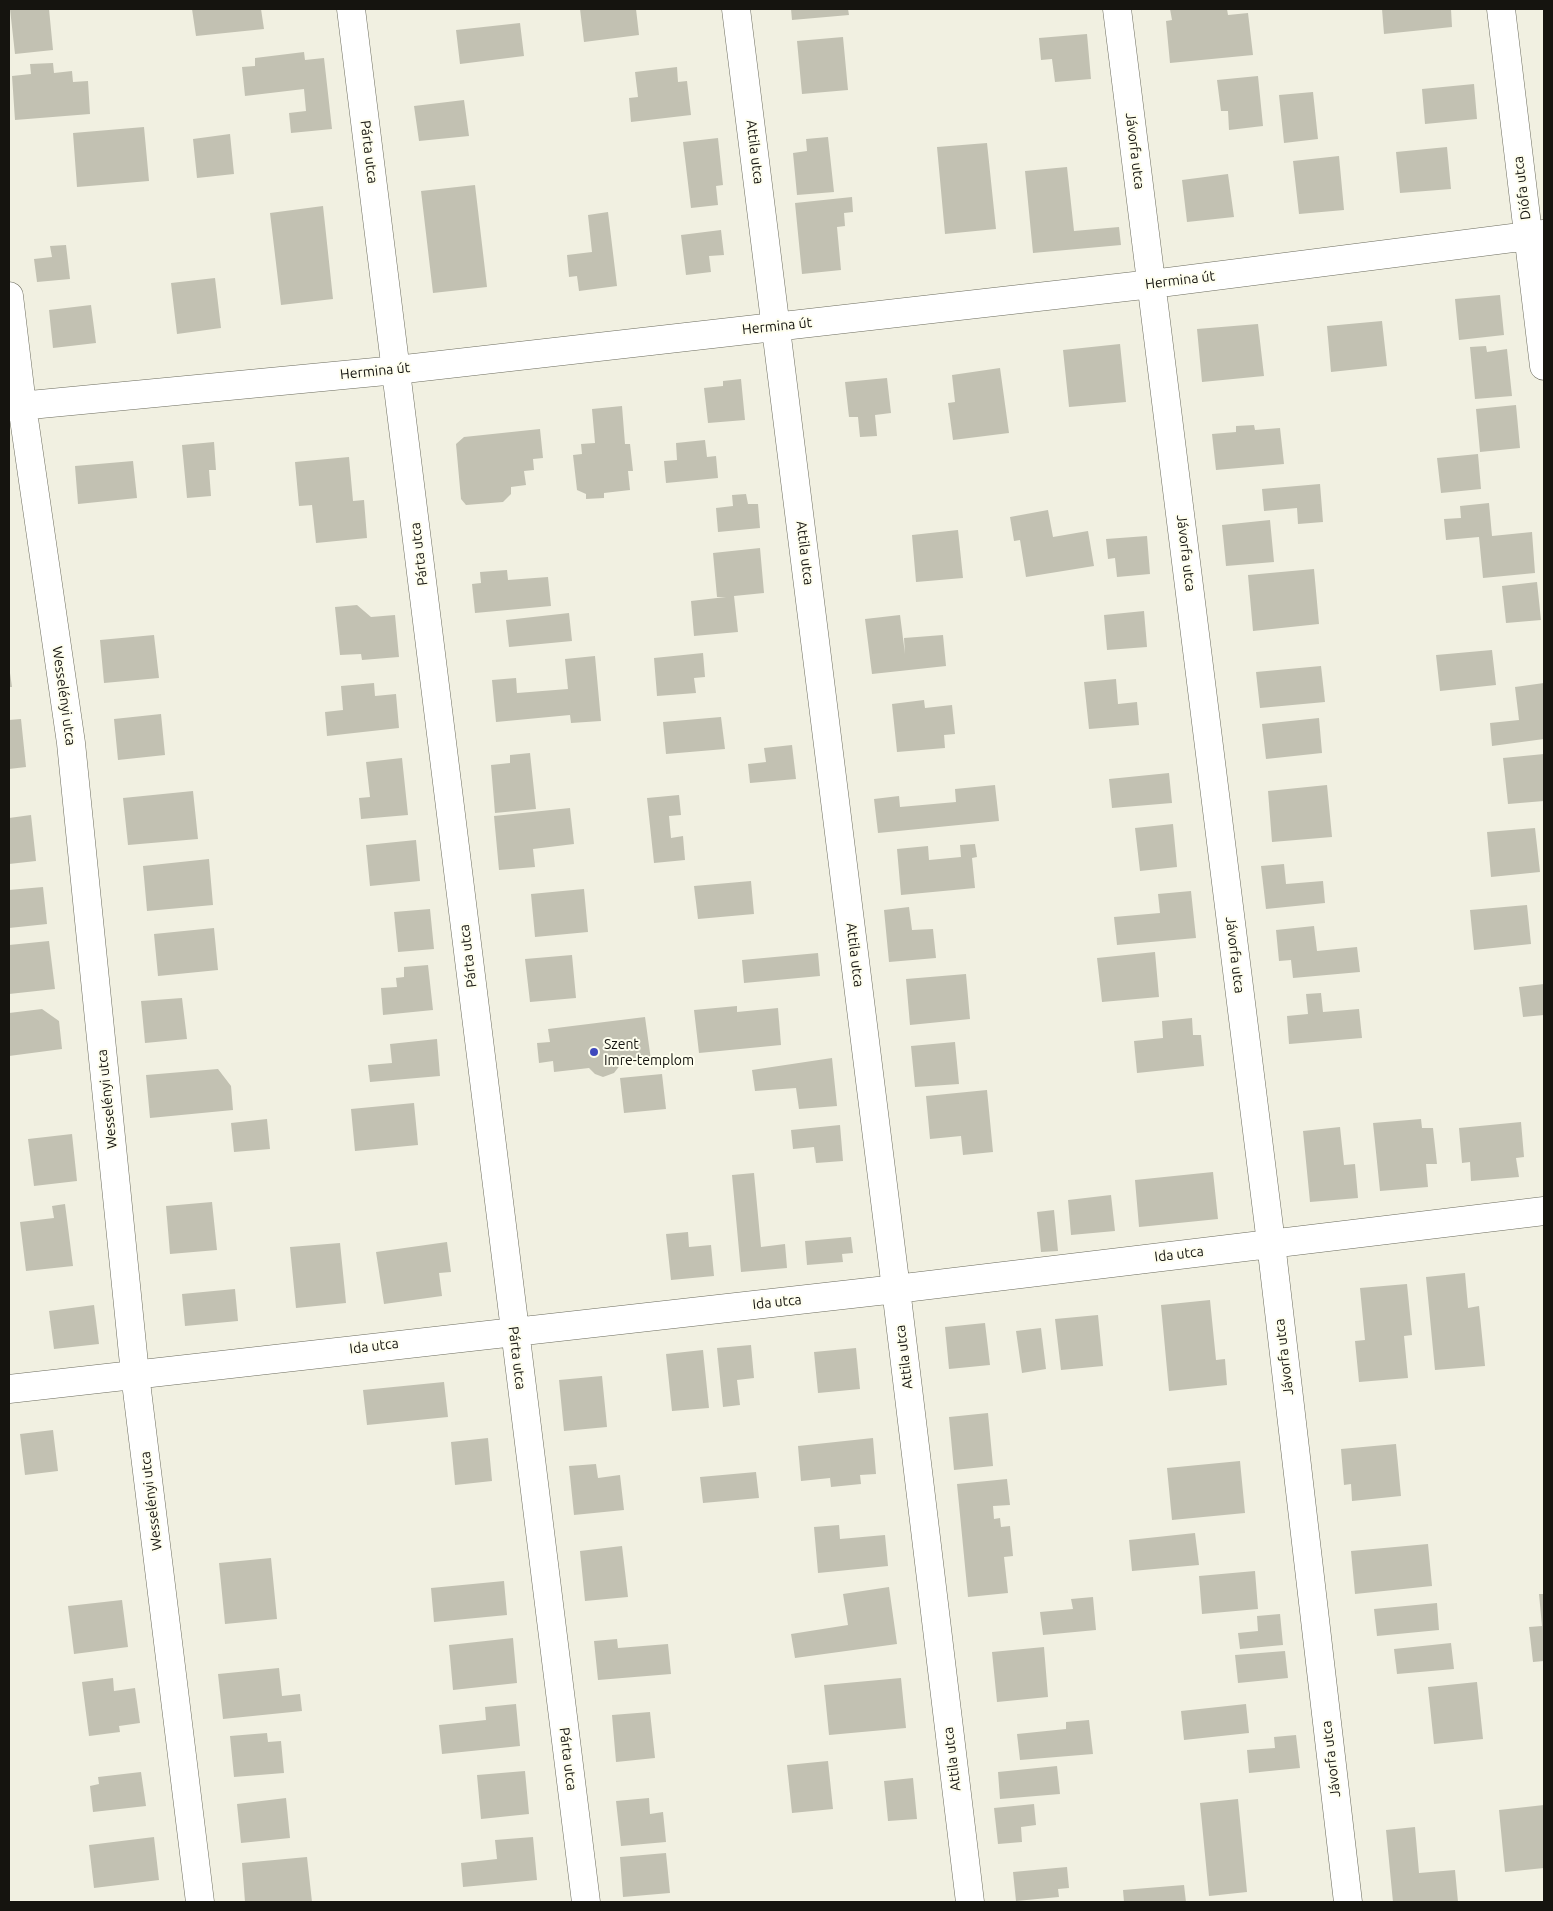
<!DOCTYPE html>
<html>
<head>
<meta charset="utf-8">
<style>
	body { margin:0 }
	#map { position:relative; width:1553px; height:1911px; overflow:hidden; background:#f1f0e1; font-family:Ubuntu,sans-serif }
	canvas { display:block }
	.frame { position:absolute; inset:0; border:10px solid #15140f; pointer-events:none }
</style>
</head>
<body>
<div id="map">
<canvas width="1553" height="1911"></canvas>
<div class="frame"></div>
</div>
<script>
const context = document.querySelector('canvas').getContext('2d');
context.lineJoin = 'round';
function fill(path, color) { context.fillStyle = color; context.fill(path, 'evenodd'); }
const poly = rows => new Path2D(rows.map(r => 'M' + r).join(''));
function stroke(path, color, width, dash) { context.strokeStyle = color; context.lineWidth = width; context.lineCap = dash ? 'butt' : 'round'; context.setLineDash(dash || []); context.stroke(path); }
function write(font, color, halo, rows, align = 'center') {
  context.font = font + ' Ubuntu,sans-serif'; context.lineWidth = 4; context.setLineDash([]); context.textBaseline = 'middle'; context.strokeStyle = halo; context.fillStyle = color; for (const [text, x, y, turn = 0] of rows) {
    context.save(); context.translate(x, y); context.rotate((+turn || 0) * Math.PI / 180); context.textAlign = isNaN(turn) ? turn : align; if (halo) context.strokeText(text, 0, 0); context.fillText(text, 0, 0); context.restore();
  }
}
const building = poly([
	[10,9,49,9,53,50,15,54],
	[192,9,261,9,264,29,196,36],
	[580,9,636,9,639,35,584,42],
	[791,9,848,9,849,15,792,20],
	[1170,9,1227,9,1228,15,1248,13,1253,55,1170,63,1166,21,1172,20],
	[1382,9,1451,9,1452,27,1384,34],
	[520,23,524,56,460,64,456,30],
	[1087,34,1091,79,1055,82,1052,59,1041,60,1039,38],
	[843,37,848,90,802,94,797,41],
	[304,52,305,60,324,58,332,129,291,133,289,113,306,111,304,89,245,96,242,67,255,66,255,58],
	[53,63,54,73,72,71,73,82,88,81,90,114,15,120,12,76,31,74,30,64],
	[677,67,678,82,687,81,691,115,631,122,629,98,638,97,635,72],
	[1258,76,1263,126,1229,130,1228,111,1221,111,1217,80],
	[1474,84,1477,119,1425,124,1422,89],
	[1313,92,1318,139,1284,143,1279,95],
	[464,100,469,136,419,141,414,106],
	[144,127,149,181,77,187,73,133],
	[230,134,234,174,197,178,193,139],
	[828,137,834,192,797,195,793,153,807,151,806,139],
	[718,138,723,185,716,186,718,205,691,208,683,142],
	[987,143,996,229,945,234,937,147],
	[1447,147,1451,189,1400,193,1396,152],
	[1339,156,1344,210,1299,214,1293,161],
	[1067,167,1074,231,1119,227,1121,245,1033,253,1025,171],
	[1228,174,1234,217,1187,222,1182,180],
	[475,185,487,287,433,293,421,191],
	[852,197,853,212,844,213,845,226,837,227,841,270,802,274,795,203],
	[323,206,333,299,281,305,270,213],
	[608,212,617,286,579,291,577,276,569,277,567,255,592,252,588,215],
	[721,230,724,255,709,256,711,272,686,275,681,235],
	[66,245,70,279,37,282,34,259,52,257,50,246],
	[215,278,221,328,177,334,171,283],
	[1500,295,1504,335,1459,340,1455,299],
	[91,305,96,343,53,348,49,310],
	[1382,321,1387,366,1331,372,1327,326],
	[1258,324,1264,376,1202,382,1197,329],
	[1120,344,1126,402,1069,407,1063,350],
	[1486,346,1487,352,1507,349,1512,396,1475,399,1470,347],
	[1000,368,1009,433,953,440,948,403,955,402,952,375],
	[887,378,891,413,875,415,877,436,860,437,858,417,849,417,845,382],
	[741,379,745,420,708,423,704,388,723,386,723,381],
	[1516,405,1520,448,1480,452,1476,409],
	[622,406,625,444,630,444,633,471,628,471,630,490,604,493,604,498,586,499,586,494,577,490,573,455,582,454,581,444,595,443,592,409],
	[1254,425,1255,430,1280,428,1284,464,1216,470,1212,434,1236,432,1236,426],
	[540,429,543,458,533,459,534,470,524,471,526,485,511,487,511,494,503,502,466,505,461,499,456,444,464,437],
	[705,440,707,457,716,456,718,478,666,483,664,461,677,460,676,443],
	[214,442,216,470,209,470,211,496,187,498,182,445],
	[1478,454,1481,489,1441,493,1437,458],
	[349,457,353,501,364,500,367,538,316,543,312,505,299,506,295,462],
	[133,461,137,498,78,504,75,466],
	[1320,484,1323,522,1298,524,1297,508,1264,511,1262,489],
	[746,494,748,504,758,504,760,528,718,532,716,508,733,506,732,495],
	[1489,503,1492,536,1532,532,1535,573,1483,578,1479,537,1446,540,1444,519,1461,518,1460,506],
	[1048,510,1053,537,1088,531,1094,566,1026,577,1020,540,1014,541,1010,517],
	[1270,520,1274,562,1226,566,1222,525],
	[958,530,963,578,916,582,912,535],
	[1147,536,1150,574,1117,577,1115,558,1108,559,1106,539],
	[760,548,764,593,734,596,738,632,694,636,691,601,726,597,717,597,713,553],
	[1314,569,1319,624,1253,631,1248,575],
	[507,570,508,580,548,577,551,606,475,613,472,584,481,583,480,572],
	[1537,582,1541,620,1506,623,1502,586],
	[357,605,371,617,395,615,399,657,362,660,361,654,340,655,335,607],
	[1144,611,1147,647,1107,650,1104,615],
	[569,613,572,641,509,647,506,620],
	[900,615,905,654,904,638,943,635,946,666,872,674,865,619],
	[154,635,159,678,104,683,100,640],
	[1492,650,1496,685,1440,691,1436,655],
	[703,653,705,677,694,678,696,693,657,696,654,658],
	[595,656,601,721,571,723,570,715,496,722,492,680,516,678,517,693,568,689,565,659],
	[9,666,12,687,9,687],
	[1321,666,1325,702,1260,708,1256,672],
	[1116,679,1118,704,1137,702,1139,725,1089,729,1084,682],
	[374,683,375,696,396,694,399,728,327,736,325,712,343,710,341,686],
	[1544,683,1544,739,1492,746,1490,723,1519,720,1515,687],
	[924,700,925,708,952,705,955,734,944,735,945,748,897,752,892,704],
	[161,714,165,755,118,760,114,719],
	[721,717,725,749,666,754,663,722],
	[1319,718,1322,753,1266,759,1262,724],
	[21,719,26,767,9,769,9,720],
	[792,745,796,779,750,783,748,764,766,762,764,748],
	[530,753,536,809,495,813,491,765,510,763,510,755],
	[1544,754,1544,801,1508,804,1503,758],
	[402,758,408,815,361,819,359,798,370,797,366,762],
	[1169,773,1172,803,1112,808,1109,779],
	[995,785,999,821,878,833,874,799,899,796,900,807,956,802,955,789],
	[1327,785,1332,837,1272,842,1268,791],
	[193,791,198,839,128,845,123,798],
	[679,795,681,815,669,816,671,838,683,836,685,860,654,863,647,798],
	[570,808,574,844,533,849,535,867,499,870,494,816],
	[31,815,36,861,9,864,9,818],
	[1173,824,1177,867,1140,871,1135,828],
	[1535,828,1540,872,1491,877,1487,832],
	[416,840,420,881,370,886,366,845],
	[975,844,977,857,972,858,975,888,901,895,897,849,928,846,929,860,961,857,960,845],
	[209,859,213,905,147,911,143,866],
	[1284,864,1286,884,1323,881,1325,903,1266,909,1261,866],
	[751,881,754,914,698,919,694,886],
	[43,887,47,924,9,928,9,890],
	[584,889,588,932,535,937,531,894],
	[1191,891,1196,938,1117,945,1114,917,1160,913,1158,894],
	[1527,905,1531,944,1474,950,1470,910],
	[909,907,912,930,933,929,936,958,889,962,884,910],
	[430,909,434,949,398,952,394,912],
	[1314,926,1317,951,1357,947,1360,972,1293,978,1291,960,1279,961,1276,930],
	[214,928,218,970,158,976,154,934],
	[49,941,55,989,9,994,9,945],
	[1155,952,1159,997,1102,1002,1097,958],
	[818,953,820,976,744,983,742,960],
	[572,955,576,998,530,1002,525,959],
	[428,965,433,1010,383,1015,381,988,397,987,396,978,404,977,404,967],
	[966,974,970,1019,910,1025,906,979],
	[1544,984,1544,1015,1523,1017,1519,987],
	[1321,993,1323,1012,1359,1009,1362,1038,1289,1044,1287,1016,1308,1014,1306,994],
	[182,998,187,1039,145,1043,141,1001],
	[737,1006,737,1012,778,1008,781,1045,699,1053,694,1010],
	[42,1009,59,1021,62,1049,9,1056,9,1013],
	[645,1017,651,1060,621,1064,614,1073,603,1077,595,1074,589,1068,554,1072,553,1061,539,1063,537,1043,550,1042,548,1029],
	[1192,1018,1193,1035,1201,1035,1204,1066,1137,1073,1134,1041,1163,1038,1162,1021],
	[437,1039,440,1076,370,1082,368,1065,392,1063,390,1044],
	[955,1042,959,1084,915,1087,911,1046],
	[832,1058,837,1106,799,1109,796,1088,755,1091,752,1070],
	[218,1069,231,1086,233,1110,150,1118,146,1075],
	[662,1074,666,1109,624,1113,620,1078],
	[987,1090,993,1152,963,1155,961,1136,930,1139,926,1096],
	[414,1103,418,1145,355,1151,351,1109],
	[267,1119,270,1149,234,1152,231,1123],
	[1421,1119,1422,1128,1433,1128,1437,1164,1426,1164,1428,1187,1380,1191,1373,1123],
	[1521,1122,1524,1157,1516,1158,1519,1177,1471,1181,1470,1162,1462,1163,1459,1128],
	[840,1125,843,1161,816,1163,814,1147,793,1149,791,1130],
	[1340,1127,1344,1165,1355,1164,1358,1198,1310,1202,1303,1131],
	[72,1134,77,1181,34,1186,28,1139],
	[1213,1172,1218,1219,1139,1227,1135,1180],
	[754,1173,761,1247,785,1244,787,1268,741,1272,732,1175],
	[1111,1195,1115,1231,1071,1235,1068,1200],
	[212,1202,217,1250,170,1254,166,1206],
	[65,1204,73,1266,26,1271,20,1222,54,1218,52,1206],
	[1054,1210,1058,1251,1041,1252,1037,1212],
	[688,1232,689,1247,711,1245,714,1276,671,1280,666,1234],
	[851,1237,853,1253,842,1254,843,1262,807,1265,805,1241],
	[447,1242,451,1272,439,1273,442,1296,384,1304,376,1252],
	[340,1243,346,1303,296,1308,290,1247],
	[1465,1273,1468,1308,1479,1306,1485,1366,1435,1370,1426,1277],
	[1407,1284,1412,1335,1404,1336,1408,1378,1359,1382,1355,1341,1365,1340,1360,1288],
	[235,1289,238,1321,185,1326,182,1294],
	[1210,1300,1216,1360,1225,1359,1227,1385,1169,1391,1161,1305],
	[94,1305,99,1344,54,1349,49,1311],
	[1098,1315,1103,1366,1061,1370,1055,1319],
	[985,1323,990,1365,949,1369,945,1327],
	[1041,1328,1046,1369,1022,1373,1016,1331],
	[751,1345,754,1378,737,1380,740,1405,723,1407,717,1348],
	[856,1348,860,1389,818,1393,814,1352],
	[703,1350,709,1408,672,1411,666,1354],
	[602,1376,607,1427,564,1431,559,1380],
	[444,1382,448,1417,367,1425,363,1390],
	[988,1413,993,1466,954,1470,949,1417],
	[53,1430,58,1471,25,1475,20,1434],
	[488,1438,492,1481,455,1485,451,1442],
	[873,1438,876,1474,860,1475,861,1484,831,1487,830,1478,801,1481,798,1446],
	[1396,1444,1401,1496,1352,1501,1351,1484,1344,1485,1341,1449],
	[1240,1461,1245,1513,1172,1520,1167,1468],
	[596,1464,598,1478,620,1475,624,1510,574,1515,569,1466],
	[756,1472,759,1498,703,1503,700,1477],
	[1007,1479,1010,1505,993,1506,994,1519,1000,1518,1001,1527,1010,1526,1013,1556,1004,1557,1008,1593,968,1597,957,1484],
	[839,1525,840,1539,885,1535,888,1566,818,1573,814,1527],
	[1195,1533,1199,1565,1132,1571,1129,1540],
	[1428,1544,1432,1586,1355,1594,1351,1551],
	[622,1546,628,1597,585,1601,580,1551],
	[271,1558,277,1619,225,1624,219,1563],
	[1255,1571,1258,1609,1202,1614,1199,1576],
	[504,1581,507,1615,434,1622,431,1588],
	[889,1587,897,1644,795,1658,791,1634,848,1625,843,1594],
	[1539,1594,1544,1594,1544,1661,1533,1662,1529,1627,1542,1626],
	[1093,1597,1096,1630,1043,1635,1040,1612,1073,1609,1071,1599],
	[122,1600,128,1647,74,1654,68,1606],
	[1437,1603,1439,1630,1377,1636,1374,1609],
	[1280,1614,1283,1645,1240,1649,1238,1633,1258,1631,1257,1616],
	[513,1638,517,1683,453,1690,449,1645],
	[617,1639,618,1648,668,1644,671,1674,598,1680,594,1641],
	[1451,1643,1454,1669,1397,1674,1394,1649],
	[1044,1647,1048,1697,997,1702,992,1652],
	[1285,1651,1288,1678,1238,1683,1235,1655],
	[279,1668,282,1696,300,1694,302,1711,223,1719,218,1674],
	[113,1678,114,1691,135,1688,140,1723,119,1726,120,1732,89,1736,82,1682],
	[901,1678,906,1728,829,1735,824,1685],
	[1477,1682,1483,1739,1434,1744,1428,1687],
	[516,1704,520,1746,442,1754,439,1725,486,1720,485,1707],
	[1246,1704,1249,1733,1184,1740,1181,1711],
	[650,1712,655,1758,616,1762,612,1715],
	[1089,1720,1093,1754,1020,1760,1017,1734,1066,1729,1066,1722],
	[267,1733,268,1742,281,1741,284,1773,234,1777,230,1736],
	[1296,1735,1300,1768,1249,1773,1247,1750,1275,1748,1274,1737],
	[828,1761,833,1809,792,1813,787,1765],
	[1057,1766,1060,1794,1000,1799,998,1772],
	[525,1771,529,1814,481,1819,477,1775],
	[141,1772,146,1806,93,1812,90,1786,99,1784,98,1777],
	[913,1778,917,1819,888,1821,884,1781],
	[286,1798,290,1838,241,1843,237,1804],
	[649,1798,650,1814,663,1812,666,1842,621,1846,616,1801],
	[1238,1799,1247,1892,1209,1896,1200,1803],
	[1034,1804,1036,1825,1021,1827,1022,1842,998,1844,994,1808],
	[1544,1805,1544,1868,1505,1872,1499,1810],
	[1415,1827,1419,1873,1455,1870,1458,1902,1393,1902,1386,1830],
	[154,1837,159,1880,94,1888,89,1845],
	[533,1837,537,1880,463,1887,461,1863,497,1859,495,1840],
	[666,1853,670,1893,623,1897,620,1857],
	[307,1857,312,1902,245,1902,242,1863],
	[1067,1867,1069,1888,1058,1889,1059,1897,1016,1901,1013,1872],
	[1184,1885,1186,1902,1124,1902,1123,1890]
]);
const street = poly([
	[351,9,586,1902],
	[736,9,896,1289,970,1902],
	[1117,9,1271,1243,1348,1902],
	[1501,9,1544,366],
	[9,296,22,405,71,743,135,1374,200,1902],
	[9,407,396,370,1152,284,1544,234],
	[9,1389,896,1289,1544,1211]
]);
const markers = [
	[594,1052,5,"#3f49bd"]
];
const streetNames = [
	["Jávorfa utca",1135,151,83],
	["Párta utca",369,152,83],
	["Attila utca",755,152,83],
	["Diófa utca",1522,188,-97],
	["Hermina út",1180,280,-7],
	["Hermina út",777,326,-6],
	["Hermina út",375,371,-6],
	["Attila utca",805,553,83],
	["Jávorfa utca",1186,553,83],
	["Párta utca",419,554,-97],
	["Wesselényi utca",64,696,82],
	["Attila utca",855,955,83],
	["Jávorfa utca",1235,955,83],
	["Párta utca",468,956,-97],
	["Wesselényi utca",107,1099,-96],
	["Ida utca",1179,1254,-7],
	["Ida utca",777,1302,-6],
	["Ida utca",374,1346,-7],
	["Attila utca",904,1357,-97],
	["Jávorfa utca",1284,1357,-97],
	["Párta utca",517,1358,83],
	["Wesselényi utca",151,1501,-97],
	["Párta utca",568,1759,83],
	["Attila utca",952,1759,-97],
	["Jávorfa utca",1331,1759,-97]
];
const poiNames = [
	["Szent",604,1044],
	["Imre-templom",604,1060]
];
fill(building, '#c2c1b2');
stroke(street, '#6c6c5e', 29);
stroke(street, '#fff', 28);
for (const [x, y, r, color] of markers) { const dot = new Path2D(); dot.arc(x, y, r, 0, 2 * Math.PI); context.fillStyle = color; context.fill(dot); stroke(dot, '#fefeee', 2); }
write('14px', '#15140f', '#fefeee', streetNames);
write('14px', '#15140f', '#fefeee', poiNames, 'left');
</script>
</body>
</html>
